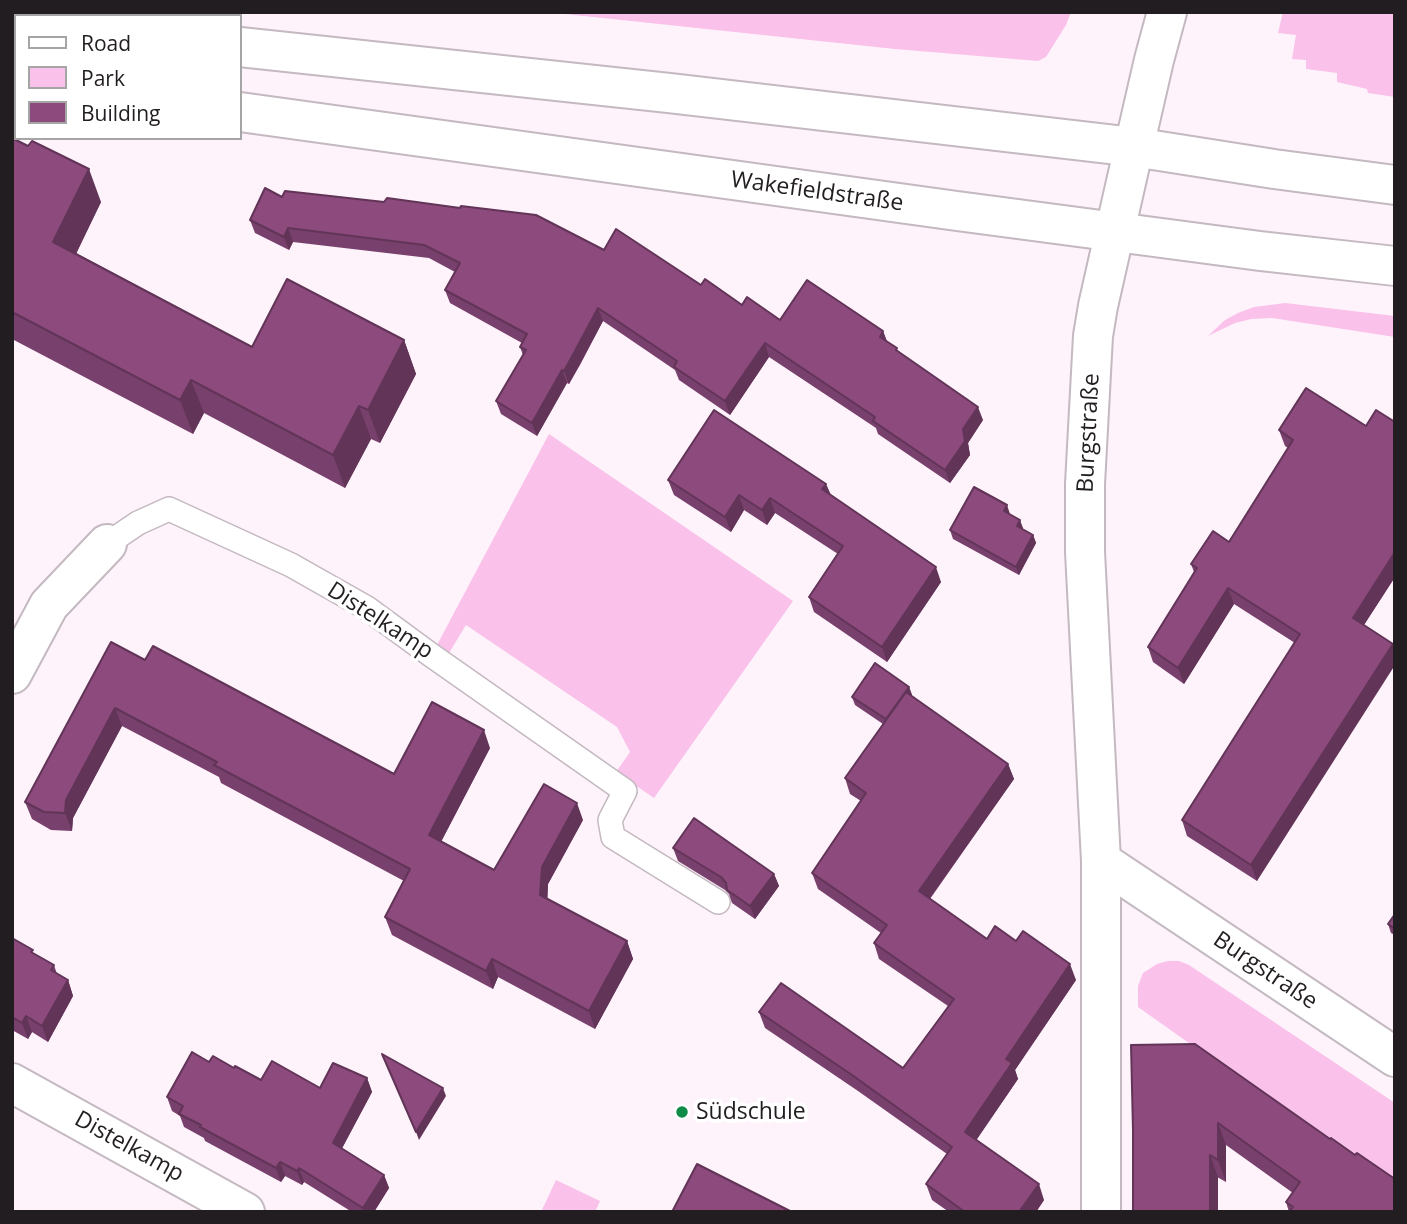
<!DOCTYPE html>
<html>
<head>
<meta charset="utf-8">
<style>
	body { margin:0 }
	#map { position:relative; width:1407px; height:1224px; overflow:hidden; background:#fef3fb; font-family:"Open Sans",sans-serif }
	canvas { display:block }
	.frame { position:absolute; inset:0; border:14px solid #211d20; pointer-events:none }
	.legend { position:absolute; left:14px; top:14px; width:228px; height:126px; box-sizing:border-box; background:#fff; border:2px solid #a6a5a6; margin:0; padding:9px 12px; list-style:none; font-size:21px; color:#211d20 }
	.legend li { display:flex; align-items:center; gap:14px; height:35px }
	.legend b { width:35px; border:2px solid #a6a5a6 }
</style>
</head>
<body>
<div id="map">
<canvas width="1407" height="1224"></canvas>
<div class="frame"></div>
<ul class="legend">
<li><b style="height:9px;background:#fff"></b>Road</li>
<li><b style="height:19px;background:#fac1ea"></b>Park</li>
<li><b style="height:19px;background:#8c4a7d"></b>Building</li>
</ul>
</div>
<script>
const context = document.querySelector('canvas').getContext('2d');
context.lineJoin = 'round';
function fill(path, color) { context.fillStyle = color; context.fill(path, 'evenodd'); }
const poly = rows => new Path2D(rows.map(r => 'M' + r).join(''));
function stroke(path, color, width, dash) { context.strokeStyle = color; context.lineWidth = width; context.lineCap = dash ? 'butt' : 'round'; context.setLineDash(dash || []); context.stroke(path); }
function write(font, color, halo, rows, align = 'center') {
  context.font = font + ' "Open Sans",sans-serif'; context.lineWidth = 7; context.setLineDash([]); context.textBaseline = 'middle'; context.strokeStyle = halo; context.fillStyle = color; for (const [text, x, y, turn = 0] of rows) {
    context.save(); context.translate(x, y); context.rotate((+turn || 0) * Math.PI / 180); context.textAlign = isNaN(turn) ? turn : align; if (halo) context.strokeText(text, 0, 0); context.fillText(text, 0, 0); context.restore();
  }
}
const green = poly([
	[546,12,1071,12,1066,25,1046,57,1038,61,895,49],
	[1283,12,1395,12,1395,97,1368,93,1367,89,1337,82,1337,73,1306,69,1306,60,1292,59,1296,35,1278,33],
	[1285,303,1395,316,1395,337,1272,318,1251,319,1235,323,1208,336,1225,320,1238,313,1254,307],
	[549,434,793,601,654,798,616,772,630,752,617,727,466,625,449,653,437,645],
	[1168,961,1179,961,1189,965,1395,1103,1395,1189,1138,1007,1138,986,1143,973,1157,964],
	[556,1180,600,1201,595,1212,541,1212]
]);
const lane = poly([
	[107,544,138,523,169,509,291,565,367,608,431,655,625,791,610,820,613,837,718,902]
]);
const street = poly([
	[12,674,49,605,107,544],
	[1101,861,1395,1057],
	[12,1083,245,1212],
	[1101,1212,1101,861,1085,552,1085,484,1093,336,1098,306,1134,147,1154,60,1167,12]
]);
const secondary = poly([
	[12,22,16,23],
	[240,47,669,93,1134,147,1274,169,1395,185],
	[12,85,16,86],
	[240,112,957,211,1260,251,1395,266]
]);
const wall = poly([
	[12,138,101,202,76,253,252,347,404,340,416,374,380,443,371,439,345,488,204,413,193,434,12,339],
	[282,197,604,250,701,285,742,305,780,320,883,331,887,341,899,353,983,420,968,443,970,455,950,483,878,434,876,428,769,357,730,415,679,380,675,370,603,321,580,365,569,384,567,383,537,436,501,414,496,401,523,355,520,347,522,343,450,303,445,290,455,272,429,258,293,242,289,250,255,233,250,220],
	[1395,422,1395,577,1364,625,1257,881,1187,836,1182,820,1295,643,1234,604,1184,684,1153,662,1148,647,1194,572,1191,564,1229,542,1288,448,1285,446,1279,430,1366,426],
	[668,480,826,484,831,495,941,582,887,662,814,612,809,597,838,554,775,513,767,525,744,510,731,532,674,495],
	[1010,514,1023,528,1023,529,1033,535,1036,543,1019,575,953,539,950,530],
	[145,660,394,774,490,748,441,842,494,870,583,820,548,884,547,899,627,941,633,959,595,1029,498,977,493,989,392,935,385,917,404,881,221,783,219,777,122,726,73,818,72,831,51,830,32,819,25,802],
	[909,687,912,695,911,696,1008,764,1014,779,930,899,987,939,1016,941,1076,980,1015,1070,1018,1079,976,1140,1044,1200,1036,1212,949,1212,932,1200,926,1184,947,1154,858,1091,765,1028,759,1012,903,1068,948,1006,879,959,874,943,881,933,818,889,812,873,861,801,850,794,845,778,883,724,855,705,852,697],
	[673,848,774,874,779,886,755,919,732,903,729,894,725,890,678,861],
	[1395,914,1395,935,1391,933,1388,924],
	[12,938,34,954,54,965,57,974,68,980,73,996,48,1042,32,1032,28,1039,12,1030],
	[1131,1045,1330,1139,1289,1212,1286,1202,1293,1193,1226,1145,1226,1182,1133,1130],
	[209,1062,234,1068,261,1080,320,1088,367,1078,372,1092,342,1148,384,1175,389,1188,374,1212,352,1212,304,1182,302,1185,285,1176,281,1182,205,1141,204,1138,184,1127,180,1116,172,1111,167,1097]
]);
const shadedWall = poly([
	[89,169,101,202,66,275,53,242],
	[288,228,293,242,289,250,284,237],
	[598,308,603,321,569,384,564,371],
	[883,331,888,345,880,337],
	[404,340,416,374,380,443,368,410],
	[765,343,769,357,730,415,725,401],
	[562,370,567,383,537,436,532,423],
	[191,380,204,413,193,434,180,400],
	[359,406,371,439,345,488,333,455],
	[978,407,983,420,968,443,970,455,950,483,945,470,963,429],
	[826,484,832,499,822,489],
	[739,495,744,510,731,532,725,517],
	[770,498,775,513,767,525,762,510],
	[1007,505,1010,514,1007,519,1004,511],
	[1020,520,1023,528,1020,534,1017,526],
	[1033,535,1036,543,1019,575,1016,567],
	[1395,552,1395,577,1358,634,1353,618],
	[936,567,941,582,887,662,882,647],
	[1228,588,1234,604,1184,684,1178,668],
	[1393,644,1395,649,1395,665,1257,881,1251,865],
	[909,687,912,695,890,728,887,720],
	[115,708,122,726,73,818,72,831,65,813,66,800],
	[484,730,490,748,435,853,429,835],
	[1008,764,1014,779,924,906,919,891],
	[577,803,583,820,548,884,547,913,540,895,542,867],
	[774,874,779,886,755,919,750,906],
	[627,941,633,959,595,1029,589,1011],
	[492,959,498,977,493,989,486,971],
	[1070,964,1076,980,1015,1070,1018,1079,971,1148,965,1132,1006,1059],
	[68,980,73,996,48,1042,42,1026],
	[26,1016,32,1032,28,1039,22,1023],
	[367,1078,372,1092,338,1156,333,1143],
	[443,1088,446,1096,419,1140,416,1132],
	[1218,1123,1226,1145,1226,1182,1218,1160],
	[1210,1155,1218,1177,1218,1212,1210,1212],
	[280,1162,285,1176,281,1182,276,1168],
	[299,1168,304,1182,302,1185,297,1171],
	[384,1175,389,1188,374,1212,364,1212,363,1208],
	[1039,1184,1044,1200,1036,1212,1019,1212]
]);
const building = poly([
	[12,138,28,146,32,141,89,169,53,242,252,347,287,279,404,340,368,410,359,406,333,455,191,380,180,400,12,312,12,138],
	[265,188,282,197,285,191,384,202,387,198,460,208,461,206,536,215,604,250,616,229,701,285,705,279,742,305,747,297,780,320,807,280,883,331,880,337,897,348,896,350,978,407,963,429,965,441,945,470,873,421,875,417,765,343,725,401,674,367,677,361,598,308,575,351,564,371,562,370,532,423,496,401,526,350,520,347,527,334,445,290,460,263,424,245,288,228,284,237,250,220,265,188],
	[1306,388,1366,426,1376,410,1395,422,1395,552,1353,618,1393,644,1251,865,1182,820,1300,634,1228,588,1178,668,1148,647,1197,568,1191,564,1213,531,1229,542,1293,440,1279,430,1306,388],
	[714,410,826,484,822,489,936,567,882,647,809,597,843,546,770,498,762,510,739,495,725,517,668,480,714,410],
	[974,487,1007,505,1004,511,1020,520,1017,526,1033,535,1016,567,950,530,974,487],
	[111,642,145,660,153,646,394,774,432,702,484,730,429,835,494,870,544,784,577,803,542,867,540,895,627,941,589,1011,492,959,486,971,385,917,410,869,214,765,217,762,115,708,66,800,65,813,44,812,25,802,111,642],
	[875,663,909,687,886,719,852,697,875,663],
	[906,692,1008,764,919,891,987,939,995,926,1016,941,1023,931,1070,964,1006,1059,1012,1063,965,1132,1039,1184,1019,1212,965,1212,926,1184,952,1147,852,1075,759,1012,781,983,903,1068,954,999,874,943,887,925,812,873,866,793,845,778,906,692],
	[694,818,774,874,750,906,727,890,726,883,721,877,673,848,694,818],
	[1395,914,1395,929,1388,924,1395,914],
	[12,938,33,950,31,952,54,965,51,970,68,980,42,1026,26,1016,22,1023,12,1017,12,938],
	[1195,1044,1330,1139,1331,1138,1355,1155,1357,1153,1395,1179,1395,1212,1289,1212,1293,1207,1286,1202,1300,1182,1218,1123,1218,1160,1210,1155,1210,1212,1133,1212,1133,1130,1131,1045,1195,1044],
	[192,1052,209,1062,213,1056,234,1068,235,1066,261,1080,272,1061,320,1088,333,1063,367,1078,333,1143,384,1175,363,1208,299,1168,297,1171,280,1162,276,1168,200,1127,201,1125,179,1114,183,1106,167,1097,192,1052],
	[382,1054,443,1088,416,1132,382,1054],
	[697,1164,792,1212,672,1212,697,1164]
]);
const markers = [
	[682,1112,7,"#0f8c48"]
];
const streetNames = [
	["Wakefieldstraße",817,192,8],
	["Burgstraße",1089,433,-87],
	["Distelkamp",380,621,33],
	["Burgstraße",1265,971,34],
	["Distelkamp",129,1147,29]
];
const poiNames = [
	["Südschule",696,1112]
];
fill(green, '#fac1ea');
stroke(lane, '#c4b9c1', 26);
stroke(street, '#c4b9c1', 42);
stroke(secondary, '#c4b9c1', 42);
stroke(lane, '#fff', 23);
stroke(street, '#fff', 38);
stroke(secondary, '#fff', 38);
fill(wall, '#78406c');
fill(shadedWall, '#623458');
fill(building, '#8c4a7d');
stroke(building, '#623458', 2);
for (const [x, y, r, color] of markers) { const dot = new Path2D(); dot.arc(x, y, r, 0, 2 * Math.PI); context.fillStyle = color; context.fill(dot); stroke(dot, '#fff', 2.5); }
write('23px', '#211d20', '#fff', streetNames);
write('23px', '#211d20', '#fff', poiNames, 'left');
</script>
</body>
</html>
